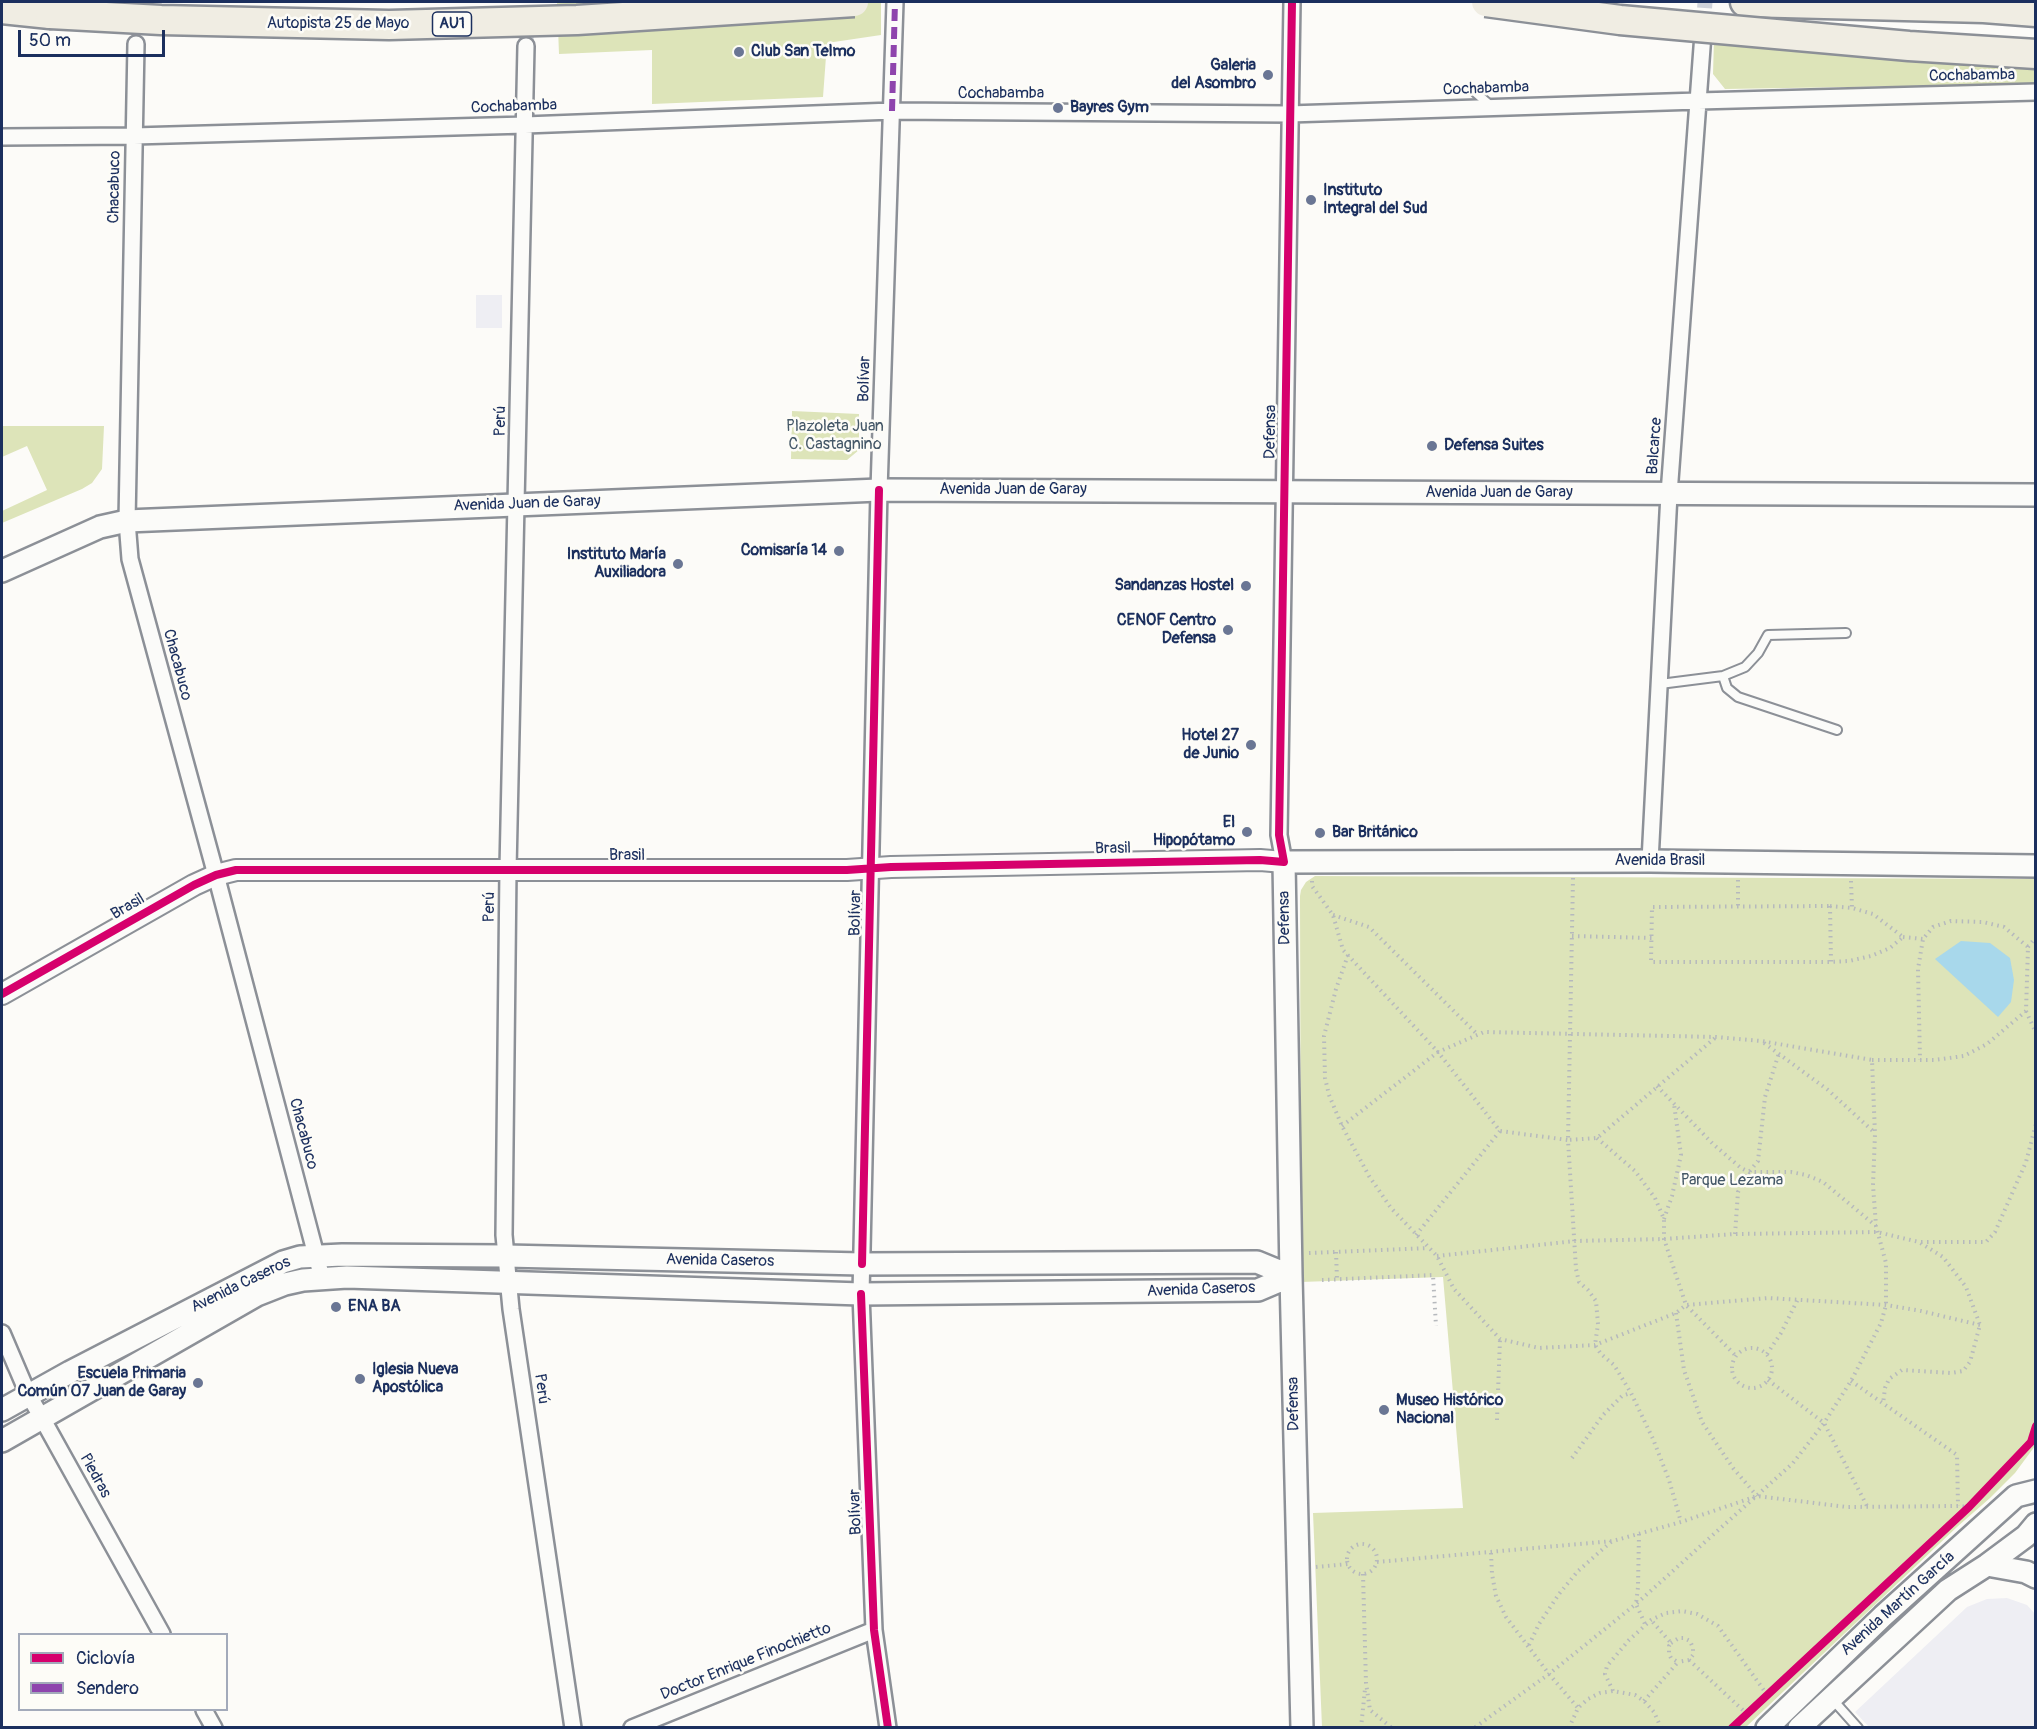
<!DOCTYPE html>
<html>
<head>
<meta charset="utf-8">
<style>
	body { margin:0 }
	#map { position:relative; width:2037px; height:1729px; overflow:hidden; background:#fcfbf8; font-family:Pangolin,sans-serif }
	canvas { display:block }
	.frame { position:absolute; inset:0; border:3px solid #1b2f5e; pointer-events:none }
	.legend { position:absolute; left:18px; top:1633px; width:210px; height:78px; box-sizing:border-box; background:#fdfcf7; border:2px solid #a3aaba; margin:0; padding:8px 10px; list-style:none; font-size:18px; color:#1b2f5e }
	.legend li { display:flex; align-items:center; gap:12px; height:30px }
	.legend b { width:30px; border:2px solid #a3aaba }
	.scale { position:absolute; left:18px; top:30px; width:147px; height:27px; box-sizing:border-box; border:3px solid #1b2f5e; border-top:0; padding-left:8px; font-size:18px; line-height:21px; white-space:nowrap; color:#1b2f5e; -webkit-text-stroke:4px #fdfcf7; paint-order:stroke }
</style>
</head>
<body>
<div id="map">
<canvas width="2037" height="1729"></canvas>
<div class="frame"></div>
<ul class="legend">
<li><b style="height:8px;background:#d6006c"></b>Ciclovía</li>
<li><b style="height:8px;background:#8e44ad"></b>Sendero</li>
</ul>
<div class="scale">50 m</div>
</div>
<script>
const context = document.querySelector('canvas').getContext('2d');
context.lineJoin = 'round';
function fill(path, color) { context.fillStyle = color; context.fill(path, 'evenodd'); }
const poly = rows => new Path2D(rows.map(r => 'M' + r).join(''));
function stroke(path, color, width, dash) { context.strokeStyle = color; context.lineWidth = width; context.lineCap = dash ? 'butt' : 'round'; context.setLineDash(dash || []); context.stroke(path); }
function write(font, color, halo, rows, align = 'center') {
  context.font = font + ' Pangolin,sans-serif'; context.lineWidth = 5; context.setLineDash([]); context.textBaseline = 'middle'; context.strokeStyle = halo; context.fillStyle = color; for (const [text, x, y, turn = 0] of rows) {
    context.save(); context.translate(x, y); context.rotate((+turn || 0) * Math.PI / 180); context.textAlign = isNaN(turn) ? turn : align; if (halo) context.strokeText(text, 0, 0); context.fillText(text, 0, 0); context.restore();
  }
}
const built = poly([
	[476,295,502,295,502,328,476,328],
	[2007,1598,2027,1605,2035,1614,2035,1727,1869,1727,1855,1712,1967,1607,1987,1599]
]);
const green = poly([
	[557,2,881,2,881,35,827,43,823,97,652,104,652,50,559,54],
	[1714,39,2036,61,2035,84,1725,89,1713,74],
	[792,411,859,414,859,450,847,460,791,459],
	[2,426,104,426,102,469,92,483,82,489,2,523,2,511,47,490,27,446,2,457],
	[1315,876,2035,879,2035,1446,2015,1473,1990,1498,1957,1527,1746,1727,1322,1727,1313,1513,1463,1508,1443,1277,1301,1282,1300,896,1301,890,1306,882]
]);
const water = poly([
	[1961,941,1990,943,2010,958,2014,980,2011,1002,1998,1017,1935,959]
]);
const minorTunnel = poly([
	[1703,31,1705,2],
	[526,46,527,2]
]);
const path = poly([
	[1573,878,1568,1140,1597,1138,1715,1038],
	[1738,880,1738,907],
	[1312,881,1312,886,1333,915,1343,950,1438,1052,1484,1032,1716,1037,1761,1041,1872,1060,1875,1134,1873,1185,1876,1226,1886,1263,1886,1305,1881,1323,1851,1381,1824,1423,1793,1463,1636,1604,1549,1674,1474,1728],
	[1851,881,1852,908],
	[1830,906,1852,908,1873,914,1903,937,1890,948,1871,956,1849,961,1831,962,1651,962,1652,907,1830,906],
	[1830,906,1831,962],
	[1333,915,1369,927,1477,1034],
	[1572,936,1652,938],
	[1903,937,1923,939],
	[2028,947,2036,937],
	[1348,955,1336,989,1324,1036,1325,1078,1329,1095,1342,1126,1369,1176,1391,1208,1437,1256,1454,1289,1500,1339,1539,1348,1595,1345,1676,1313,1686,1305,1768,1298,1886,1305,1921,1311,1980,1325],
	[2026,1011,2036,1033],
	[1764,1043,1828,1090,1875,1133],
	[1872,1060,1934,1060,1964,1056,1987,1044,2026,1011,2028,947,2004,927,1983,922,1951,921,1933,927,1923,939,1918,969,1920,1060],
	[1657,1086,1713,1144,1741,1168,1749,1172,1791,1172,1806,1175,1823,1182,1876,1226],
	[1342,1126,1438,1052,1500,1131,1568,1140,1576,1269,1579,1282,1588,1290,1596,1301,1598,1324,1595,1345,1601,1354,1614,1365,1631,1393,1653,1439,1669,1480,1681,1522],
	[1597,1138,1635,1171,1655,1198,1664,1219,1664,1239,1686,1305,1736,1356],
	[1664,1219,1672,1196,1681,1155,1674,1104],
	[1735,1234,1738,1192,1749,1172,1758,1161,1765,1097,1779,1053],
	[1416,1235,1500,1131],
	[1921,1242,1986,1242,1995,1232,2026,1162,2036,1124],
	[1336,1252,1337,1279],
	[1309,1253,1428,1248],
	[1437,1256,1575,1241,1664,1239,1735,1234,1877,1232,1919,1242,1943,1257,1966,1287,1980,1325,1970,1362,1963,1371,1951,1373,1902,1370,1889,1379,1885,1388,1883,1404],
	[1322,1280,1433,1275,1436,1326],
	[1676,1313,1684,1370,1702,1422,1733,1468,1757,1496],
	'1732 1368a20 20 0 1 1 40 0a20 20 0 1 1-40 0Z',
	[1767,1354,1781,1333,1798,1299],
	[1768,1380,1824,1423,1867,1506],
	[1851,1381,1957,1455,1958,1506],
	[1497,1420,1500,1339],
	[1572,1458,1603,1415,1622,1396,1631,1393],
	[1639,1534,1638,1587,1636,1604,1645,1624],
	'1347 1559a15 15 0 1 1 30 0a15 15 0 1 1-30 0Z',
	[1491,1553,1492,1574,1496,1596,1506,1617,1549,1674,1578,1708],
	[1377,1562,1613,1541,1681,1522,1757,1496,1847,1507,1958,1506,1969,1507,1971,1511],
	[1316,1567,1348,1564],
	[1363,1574,1366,1683,1370,1710,1392,1728],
	[1671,1643,1679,1638,1684,1638,1690,1641,1693,1648,1693,1655,1689,1660,1678,1662],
	[1529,1645,1539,1624,1559,1594,1578,1571,1612,1541],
	[1689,1660,1747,1714],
	[1613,1691,1605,1674,1607,1666,1629,1640,1651,1620,1666,1613,1682,1611,1697,1614,1718,1626,1768,1696],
	[1644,1701,1678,1662,1671,1658,1669,1654,1669,1646,1671,1643,1651,1620],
	[1361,1728,1365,1689],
	[1569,1728,1578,1708,1588,1699,1600,1693,1613,1691,1635,1695,1644,1701,1654,1712,1661,1728]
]);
const service = poly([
	[1476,93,1491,106],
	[1723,676,1727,688,1738,697,1837,730],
	[1660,684,1723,676,1745,667,1758,653,1768,635,1846,633],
	[1833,1700,1858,1728]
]);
const minor = poly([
	[136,44,127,521,130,559,216,875,322,1278],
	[526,46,508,869,504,1235,511,1309,573,1728],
	[2,137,134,136,525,125,892,111,1289,114,1698,101,2036,92],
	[1650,861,1669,494,1703,34],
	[1284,862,1279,835,1292,2],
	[2,1333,28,1394,42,1418,162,1634],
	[204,1710,214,1728],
	[632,1728,874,1630],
	[888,1728,874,1630,861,1294,879,490,895,2]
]);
const tertiary = poly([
	[2,994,194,885,216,875,236,870,847,870,891,867,1260,860,1284,862]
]);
const secondary = poly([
	[2,571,100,527,127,521,879,490,2036,495],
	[2,1410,70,1372,283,1262,300,1257,342,1255,506,1256,862,1264,1257,1262,1291,1276],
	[2,1441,257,1295,285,1284,303,1280,347,1277,861,1294,1258,1290,1291,1276],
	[1987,1565,2026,1572,2036,1577],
	[1302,1728,1291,1276,1284,862,1650,861,2036,866],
	[1767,1728,1883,1616,2016,1496,2036,1491],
	[1799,1728,1948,1590,1987,1565,2026,1536,2036,1524]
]);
const motorway = poly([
	[1745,2,1984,8,2036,12],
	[2,9,50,14]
]);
const motorwayBridge = poly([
	[1486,2,1620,20,1909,46,2036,54],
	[50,14,161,20,389,25,577,20,854,2]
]);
const quiet = poly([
	[892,111,895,2]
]);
const cycleway = poly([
	[2,994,194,885,216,875,236,870,847,870,891,867,1260,860,1284,862,1279,835,1292,2],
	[862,1264,879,490],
	[861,1294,874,1630,888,1728],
	[1732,1728,1969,1507,2031,1442,2036,1426]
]);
const markers = [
	[739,52,6,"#6a7694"],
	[1268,75,6,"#6a7694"],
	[1058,108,6,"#6a7694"],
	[1311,200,6,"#6a7694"],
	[1432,446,6,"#6a7694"],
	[839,551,6,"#6a7694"],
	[678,564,6,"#6a7694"],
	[1246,586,6,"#6a7694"],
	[1228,630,6,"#6a7694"],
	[1251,745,6,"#6a7694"],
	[1247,832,6,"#6a7694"],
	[1320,833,6,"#6a7694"],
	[336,1307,6,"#6a7694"],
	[360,1379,6,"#6a7694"],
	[198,1383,6,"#6a7694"],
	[1384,1410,6,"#6a7694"]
];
const shields = [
	[452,24,39]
];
const shieldNames = [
	["AU1",452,24]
];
const streetNames = [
	["Autopista 25 de Mayo",338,24],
	["Cochabamba",1972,76,-1],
	["Cochabamba",1486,89,-2],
	["Cochabamba",1001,94],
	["Cochabamba",514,107,-2],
	["Chacabuco",115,187,-89],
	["Bolívar",865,379,-88],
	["Perú",501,421,-89],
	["Defensa",1271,432,-89],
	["Balcarce",1655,446,-86],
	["Avenida Juan de Garay",1013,490],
	["Avenida Juan de Garay",1499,493],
	["Avenida Juan de Garay",527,504,-2],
	["Chacabuco",177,665,75],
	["Brasil",1113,849,-1],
	["Brasil",627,856],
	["Avenida Brasil",1660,861],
	["Brasil",128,907,-30],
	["Perú",490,907,-89],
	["Bolívar",856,913,-89],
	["Defensa",1285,918,-91],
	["Chacabuco",303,1134,75],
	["Avenida Caseros",720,1261,1],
	["Avenida Caseros",241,1285,-26],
	["Avenida Caseros",1201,1290,-2],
	["Perú",541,1389,82],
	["Defensa",1294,1404,-91],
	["Piedras",95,1476,61],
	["Bolívar",856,1512,-92],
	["Avenida Martín García",1898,1604,-42],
	["Doctor Enrique Finochietto",746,1662,-22]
];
const poiNames = [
	["Club San Telmo",751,52],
	["Galeria",1256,66,"right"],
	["del Asombro",1256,84,"right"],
	["Bayres Gym",1070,108],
	["Instituto",1323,191],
	["Integral del Sud",1323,209],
	["Defensa Suites",1444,446],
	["Comisaría 14",827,551,"right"],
	["Instituto María",666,555,"right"],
	["Auxiliadora",666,573,"right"],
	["Sandanzas Hostel",1234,586,"right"],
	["CENOF Centro",1216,621,"right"],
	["Defensa",1216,639,"right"],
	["Hotel 27",1239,736,"right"],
	["de Junio",1239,754,"right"],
	["El",1235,823,"right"],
	["Hipopótamo",1235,841,"right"],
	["Bar Británico",1332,833],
	["ENA BA",348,1307],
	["Iglesia Nueva",372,1370],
	["Apostólica",372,1388],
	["Escuela Primaria",186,1374,"right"],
	["Común 07 Juan de Garay",186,1392,"right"],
	["Museo Histórico",1396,1401],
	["Nacional",1396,1419]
];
const parkNames = [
	["Plazoleta Juan",835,427],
	["C. Castagnino",835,445],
	["Parque Lezama",1732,1181]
];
fill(built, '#eeeef3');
fill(green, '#dde4b9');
fill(water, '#a8d8eb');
stroke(minorTunnel, '#cfd2d9', 15, [15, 8]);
stroke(service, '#8c9097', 12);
stroke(minor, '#8c9097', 20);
stroke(tertiary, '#8c9097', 24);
stroke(secondary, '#8c9097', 26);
stroke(motorway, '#8c9097', 33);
stroke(path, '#b6b9bd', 4, [1.5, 4.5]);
stroke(service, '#fbfbf9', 8);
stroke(minor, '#fbfbf9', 15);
stroke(tertiary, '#fbfbf9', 20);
stroke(secondary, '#fbfbf9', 21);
stroke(motorway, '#f0ede3', 28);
stroke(motorwayBridge, '#8c9097', 33, []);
stroke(motorwayBridge, '#f0ede3', 28);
stroke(quiet, '#8e44ad', 6, [12, 6]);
stroke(cycleway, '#d6006c', 8);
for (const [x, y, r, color] of markers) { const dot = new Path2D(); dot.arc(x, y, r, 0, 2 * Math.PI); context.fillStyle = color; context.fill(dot); stroke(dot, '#fdfcf7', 2); }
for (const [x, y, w] of shields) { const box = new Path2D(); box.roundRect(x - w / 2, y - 12, w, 24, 4.5); context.fillStyle = '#fdfcf7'; context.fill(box); stroke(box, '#1b2f5e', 1.5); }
write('bold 15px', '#1b2f5e', null, shieldNames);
write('16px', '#1b2f5e', '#fdfcf7', streetNames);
write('bold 16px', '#1b2f5e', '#fdfcf7', poiNames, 'left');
write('16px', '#455868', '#fdfcf7', parkNames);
</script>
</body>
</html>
